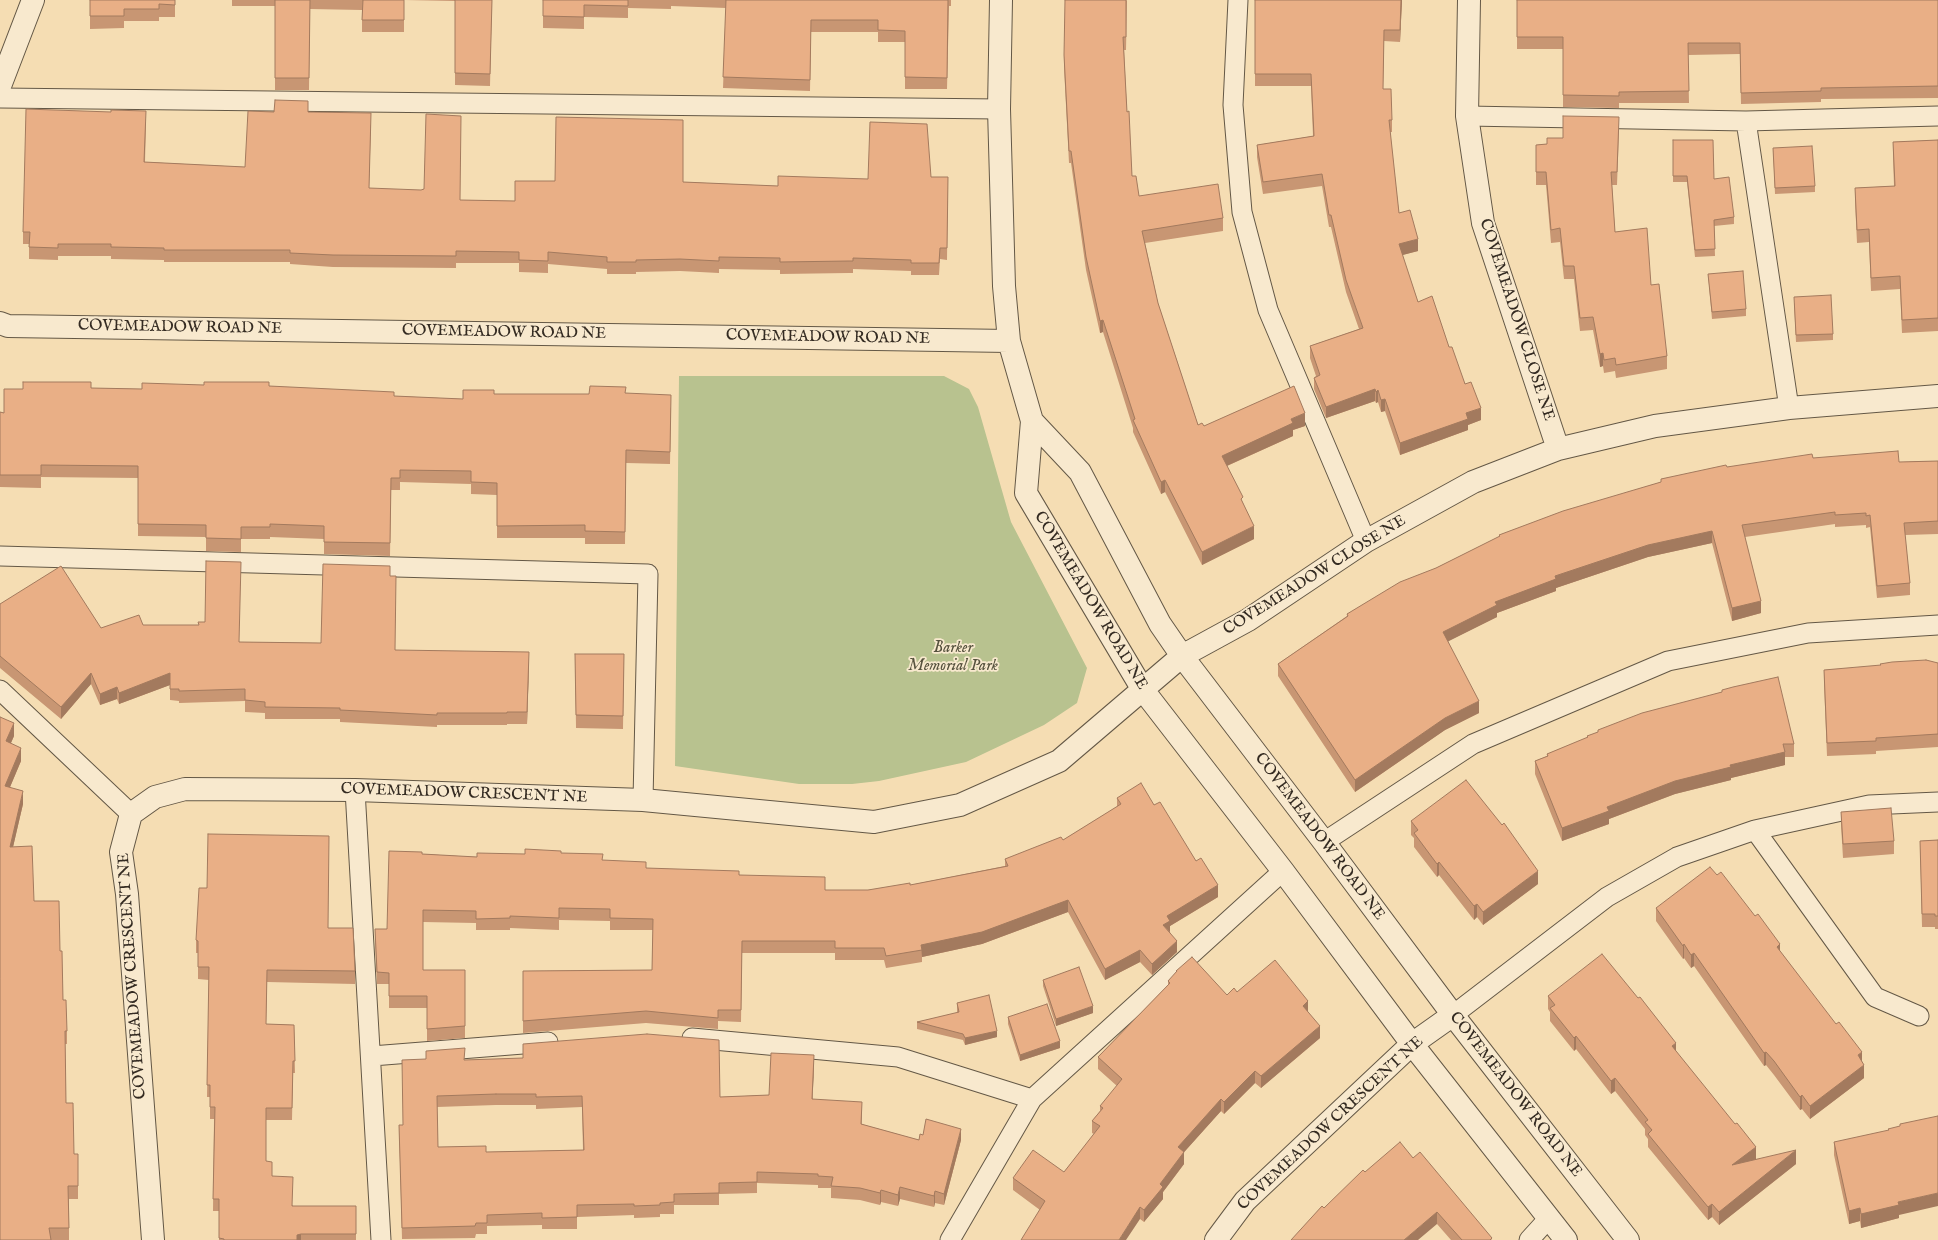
<!DOCTYPE html>
<html>
<head>
<meta charset="utf-8">
<style>
	body { margin:0 }
	canvas { display:block; background:#f5ddb3 }
</style>
</head>
<body>
<canvas width="1938" height="1240"></canvas>
<script>
const context = document.querySelector('canvas').getContext('2d');
context.lineJoin = 'round';
function fill(path, color) { context.fillStyle = color; context.fill(path, 'evenodd'); }
const poly = rows => new Path2D(rows.map(r => 'M' + r).join(''));
function stroke(path, color, width, dash) { context.strokeStyle = color; context.lineWidth = width; context.lineCap = dash ? 'butt' : 'round'; context.setLineDash(dash || []); context.stroke(path); }
function write(font, color, halo, rows, align = 'center') {
  context.font = font + ' "IM FELL English",serif'; context.lineWidth = 3.5; context.setLineDash([]); context.textBaseline = 'middle'; context.strokeStyle = halo; context.fillStyle = color; for (const [text, x, y, turn = 0] of rows) {
    context.save(); context.translate(x, y); context.rotate((+turn || 0) * Math.PI / 180); context.textAlign = isNaN(turn) ? turn : align; if (halo) context.strokeText(text, 0, 0); context.fillText(text, 0, 0); context.restore();
  }
}
const green = poly([
	[679,376,944,376,969,389,978,407,1011,522,1087,668,1077,703,1044,725,966,762,879,781,852,784,799,784,675,766]
]);
const service = poly([
	[1238,0,1233,105,1242,212,1268,310,1366,541],
	[0,98,999,109],
	[1467,116,1746,121,1938,116],
	[1746,121,1789,408],
	[0,556,648,574,643,800],
	[0,690,131,814],
	[355,790,381,1240],
	[1755,830,1875,997,1919,1016],
	[1324,842,1473,744,1668,661,1808,633,1938,625],
	[1453,1015,1607,897,1677,857,1755,830,1869,805,1938,802],
	[692,1038,898,1057,1032,1099],
	[372,1056,548,1042],
	[950,1240,1032,1099,1283,871],
	[1529,1240,1549,1218]
]);
const minor = poly([
	[1001,0,999,109,1004,286,1009,341,1032,421,1026,493,1143,690,1283,871,1412,1044,1566,1240],
	[1469,0,1467,116,1483,223,1558,449],
	[0,86,33,0],
	[0,323,8,326,1009,341],
	[1032,421,1080,472,1160,624,1182,656,1324,842,1453,1015,1628,1240],
	[153,1240,127,894,121,852,131,814,155,797,185,789,355,790,643,800,874,822,960,805,1059,761,1182,656,1248,620,1366,541,1473,482,1558,449,1655,426,1789,408,1938,396],
	[1216,1240,1245,1201,1412,1044,1453,1015]
]);
const wall = poly([
	[90,0,175,0,175,17,159,17,159,21,124,21,124,28,90,29],
	[221,0,492,0,490,86,455,85,455,1,404,0,404,32,362,32,362,10,310,9,309,90,275,90,275,6,232,6,232,0],
	[543,0,951,0,951,6,949,6,947,89,905,89,905,42,878,42,878,32,811,32,810,91,723,88,726,8,671,6,671,9,628,8,628,18,584,17,584,29,543,28],
	[1127,0,1126,50,1124,50,1127,112,1132,176,1139,196,1223,218,1223,231,1145,243,1158,303,1198,425,1204,426,1305,426,1293,430,1293,436,1227,466,1243,503,1254,539,1202,565,1165,492,1161,494,1133,432,1133,428,1103,332,1100,333,1086,270,1071,163,1069,163,1064,67,1064,55],
	[1255,0,1402,0,1400,42,1384,41,1383,89,1392,120,1392,132,1390,132,1399,213,1418,251,1402,255,1418,302,1449,347,1481,420,1468,425,1468,430,1400,455,1385,411,1381,412,1378,402,1376,403,1375,401,1326,418,1314,389,1314,378,1316,376,1310,358,1310,346,1359,329,1346,292,1331,227,1329,227,1322,186,1263,194,1257,157,1257,145,1313,136,1311,86,1255,86],
	[1517,0,1938,0,1938,98,1821,99,1821,102,1741,104,1740,54,1688,55,1689,103,1619,103,1619,108,1563,107,1563,49,1517,49],
	[308,112,371,125,369,188,460,200,515,201,683,182,778,186,868,179,931,177,948,177,947,260,940,259,939,275,911,275,911,271,853,269,853,273,849,273,780,274,780,270,719,269,719,273,680,271,636,272,636,274,607,274,607,269,548,264,548,273,519,272,519,263,456,263,456,268,333,267,290,264,290,262,164,262,164,260,111,259,111,256,58,256,58,260,29,259,29,244,23,244,23,232,146,123,145,162,245,167],
	[1619,130,1617,185,1612,185,1615,232,1651,285,1667,356,1667,369,1616,378,1615,371,1604,373,1603,366,1600,367,1593,330,1580,331,1574,279,1564,279,1560,242,1551,243,1546,185,1536,185,1536,145,1547,144,1563,138],
	[1673,140,1714,179,1734,217,1734,224,1714,226,1715,256,1695,257,1687,182,1673,182],
	[1938,140,1938,331,1902,333,1900,289,1871,291,1869,242,1857,243,1855,201,1855,188,1894,186,1893,155,1893,142],
	[1773,148,1815,186,1815,192,1775,194],
	[1708,274,1746,309,1746,316,1712,319],
	[1794,303,1833,334,1833,340,1796,342],
	[204,385,269,386,394,396,463,399,494,394,589,394,626,393,671,408,670,464,626,463,625,544,585,544,585,538,497,538,497,495,471,494,471,484,400,482,400,490,391,490,390,556,324,554,324,539,270,537,270,539,241,539,241,552,206,551,206,537,138,536,138,478,41,477,41,488,0,487,0,412,4,413,91,388,142,389],
	[1813,458,1899,462,1938,461,1938,534,1905,535,1910,583,1910,595,1877,598,1870,527,1866,528,1866,525,1835,527,1835,524,1745,537,1761,613,1732,621,1712,543,1648,557,1556,588,1556,591,1497,613,1497,617,1448,641,1479,713,1445,730,1355,792,1278,676,1278,664,1347,616,1347,614,1436,568,1499,537,1499,535,1661,482,1661,479,1727,467],
	[390,576,395,650,529,664,527,724,507,724,507,725,437,725,437,727,340,722,340,719,265,719,265,713,245,712,245,701,179,703,179,701,170,700,170,685,119,704,117,699,100,705,91,684,61,719,0,668,0,604,101,628,143,625,240,642,321,643],
	[575,654,624,654,623,729,576,728],
	[1938,663,1938,747,1876,751,1876,754,1827,756,1824,683,1824,670],
	[1722,690,1794,744,1794,757,1785,757,1785,765,1731,778,1731,780,1675,794,1609,819,1609,824,1562,841,1535,774,1535,761,1547,756,1547,754,1587,738,1587,736,1722,692],
	[0,717,14,736,11,743,21,761,10,787,23,804,13,847,34,901,60,951,63,1000,67,1031,67,1044,65,1044,66,1103,74,1154,78,1154,78,1199,69,1199,69,1240,0,1240],
	[1117,798,1154,805,1218,897,1170,926,1170,932,1177,952,1152,975,1140,962,1105,980,1068,912,982,944,922,957,922,962,886,968,884,960,835,960,835,953,742,953,741,1022,718,1021,718,1029,646,1023,523,1033,523,971,652,970,653,930,610,930,610,921,559,920,559,930,510,928,510,930,476,930,476,923,423,922,423,970,465,970,465,1038,427,1041,427,1008,389,1008,389,984,377,984,375,940,375,929,387,929,422,854,477,857,561,853,646,868,739,875,825,890,868,890,910,885,1005,866,1005,859,1063,840,1117,807],
	[1841,812,1894,841,1894,854,1843,858,1841,825],
	[1411,821,1538,884,1483,925,1477,917,1474,920,1439,875,1437,877,1414,847,1414,838,1411,835],
	[1938,840,1938,929,1935,929,1935,927,1922,927,1920,841],
	[1656,908,1780,951,1862,1061,1864,1078,1810,1119,1802,1109,1800,1110,1774,1075,1766,1065,1764,1066,1694,966,1691,968,1684,958,1683,959,1656,921],
	[328,928,355,971,355,984,267,982,266,1024,294,1025,295,1073,293,1073,292,1120,266,1120,266,1161,272,1176,293,1206,356,1206,356,1240,219,1240,219,1211,213,1211,214,1119,210,1119,210,1097,207,1097,209,980,198,979,198,953,196,953,196,940],
	[1043,980,1093,1013,1056,1026,1043,986],
	[1168,981,1227,995,1237,992,1308,1013,1320,1038,1261,1088,1255,1083,1224,1114,1221,1111,1184,1152,1184,1164,1163,1192,1163,1199,1144,1222,1140,1219,1040,1210,1013,1190,1013,1178,1064,1172,1094,1134,1092,1133,1092,1121,1100,1111,1100,1106,1117,1086,1098,1069,1098,1057,1168,985],
	[1548,996,1676,1051,1756,1159,1796,1164,1719,1225,1712,1217,1708,1220,1648,1147,1648,1139,1645,1135,1645,1129,1615,1091,1611,1094,1576,1049,1574,1051,1550,1021,1550,1012,1548,1009],
	[957,1003,997,1037,965,1045,963,1040,917,1029,917,1022,957,1013],
	[1008,1017,1060,1048,1020,1061,1008,1024],
	[465,1060,720,1097,769,1095,814,1067,812,1099,862,1114,861,1124,919,1140,961,1140,944,1205,935,1203,934,1207,900,1199,898,1206,881,1202,880,1205,860,1200,831,1198,831,1188,818,1188,818,1185,757,1183,757,1193,719,1194,719,1205,674,1205,674,1214,660,1214,660,1217,634,1218,634,1215,577,1217,577,1229,542,1229,542,1225,487,1226,487,1234,476,1234,475,1238,402,1239,399,1125,403,1125],
	[496,1105,536,1105,536,1109,582,1107,583,1150,486,1152,438,1147,437,1107],
	[1834,1142,1899,1215,1899,1218,1861,1228,1860,1221,1849,1224,1834,1155],
	[1413,1158,1492,1240,1451,1240,1437,1224,1324,1208,1365,1172]
]);
const shadedWall = poly([
	[1401,0,1402,0,1400,42,1400,30],
	[1418,239,1418,251,1399,256,1399,244],
	[1103,320,1103,332,1100,333,1100,321],
	[1603,353,1603,366,1600,367,1600,354],
	[1375,389,1375,401,1326,418,1326,407],
	[1378,390,1378,402,1376,403,1376,392],
	[1385,399,1385,411,1381,412,1381,400],
	[1481,408,1481,420,1468,425,1468,430,1400,455,1400,443,1466,413],
	[1305,413,1305,426,1293,430,1293,436,1222,468,1222,456,1291,419],
	[1165,480,1165,492,1161,494,1161,482],
	[1254,526,1254,539,1202,565,1202,552],
	[1712,531,1712,543,1648,557,1556,588,1556,591,1497,613,1497,617,1443,644,1443,632,1495,602,1555,576,1648,545],
	[1761,601,1761,613,1732,621,1732,608],
	[529,652,529,664,527,724,527,712],
	[91,673,91,684,61,719,61,707],
	[170,673,170,685,119,704,119,693],
	[117,687,117,699,100,705,100,694],
	[1479,701,1479,713,1445,730,1355,792,1355,780,1445,718],
	[14,723,14,736,6,754,6,741],
	[21,748,21,761,5,799,5,786],
	[1785,752,1785,765,1731,778,1731,780,1675,794,1609,819,1609,824,1562,841,1562,828,1607,807,1675,781,1730,765],
	[23,791,23,804,10,860,10,847],
	[1439,862,1439,875,1437,877,1437,864],
	[1538,871,1538,884,1483,925,1483,912],
	[1218,885,1218,897,1170,926,1170,932,1163,925,1167,916],
	[1068,900,1068,912,982,944,922,957,921,945],
	[1477,904,1477,917,1474,920,1474,906],
	[1177,941,1177,952,1152,975,1152,964],
	[1684,944,1684,958,1683,959,1683,946],
	[1780,944,1780,958,1777,947],
	[1140,950,1140,962,1105,980,1105,969],
	[1694,953,1694,966,1691,968,1691,955],
	[1308,1001,1308,1013,1303,1006],
	[1093,1006,1093,1013,1056,1026,1056,1019],
	[1320,1026,1320,1038,1261,1088,1261,1076],
	[997,1031,997,1037,965,1045,965,1038],
	[1576,1036,1576,1049,1574,1051,1574,1038],
	[1060,1041,1060,1048,1020,1061,1020,1055],
	[1676,1043,1676,1057,1672,1046],
	[1766,1052,1766,1065,1764,1066,1764,1053],
	[1862,1052,1862,1065,1858,1055],
	[814,1055,814,1067,812,1111,812,1099],
	[1864,1065,1864,1078,1810,1119,1810,1106],
	[1255,1071,1255,1083,1224,1114,1224,1102],
	[1615,1078,1615,1091,1611,1094,1611,1081],
	[1802,1095,1802,1109,1800,1110,1800,1097],
	[1221,1099,1221,1111,1178,1159,1178,1147],
	[862,1102,862,1114,861,1135,861,1124],
	[961,1129,961,1140,944,1205,944,1194],
	[1756,1147,1756,1160,1732,1165],
	[1796,1150,1796,1164,1719,1225,1719,1212],
	[1184,1152,1184,1164,1163,1192,1163,1199,1144,1222,1144,1210,1160,1184],
	[900,1187,900,1199,898,1206,898,1195],
	[881,1190,881,1202,880,1205,880,1193],
	[935,1191,935,1203,934,1207,934,1196],
	[1938,1193,1938,1206,1899,1215,1899,1218,1861,1228,1861,1214,1898,1202],
	[1712,1204,1712,1217,1708,1220,1708,1207],
	[1140,1207,1140,1219,1126,1240,1119,1240],
	[1860,1208,1860,1221,1849,1224,1849,1211],
	[1437,1212,1437,1224,1418,1240,1404,1240],
	[301,1234,301,1240,297,1240,297,1235]
]);
const building = poly([
	[90,0,175,0,175,5,159,4,159,9,124,9,124,16,90,16,90,0],
	[275,0,310,0,309,78,275,78,275,0],
	[363,0,404,0,404,20,362,20,363,0],
	[455,0,492,0,490,74,455,73,455,0],
	[543,0,628,0,628,6,584,5,584,17,543,16,543,0],
	[726,0,948,0,947,78,905,77,905,31,878,30,878,20,811,20,810,80,723,77,726,0],
	[1065,0,1126,0,1126,37,1123,37,1127,112,1129,111,1132,176,1136,176,1139,196,1218,184,1223,218,1142,231,1158,303,1198,425,1202,423,1204,426,1294,386,1305,413,1291,419,1293,423,1222,456,1243,497,1241,499,1254,526,1202,552,1165,480,1161,482,1133,420,1135,419,1103,320,1100,321,1086,257,1071,151,1069,151,1064,55,1065,0],
	[1255,0,1401,0,1400,30,1384,30,1383,89,1391,89,1392,120,1389,120,1399,213,1410,210,1418,239,1399,244,1418,302,1432,296,1449,347,1452,347,1465,384,1471,382,1481,408,1466,413,1468,419,1400,443,1385,399,1381,400,1378,390,1376,392,1375,389,1326,407,1314,378,1320,375,1310,346,1363,328,1346,280,1331,215,1329,215,1322,174,1263,182,1257,145,1314,136,1311,74,1255,74,1255,0],
	[1517,0,1938,0,1938,86,1821,88,1821,91,1741,93,1740,43,1688,43,1689,91,1619,92,1619,96,1563,95,1563,37,1517,37,1517,0],
	[275,100,308,101,308,112,371,113,369,188,421,190,424,189,426,114,461,116,460,200,515,201,515,181,555,181,556,117,683,120,683,182,778,186,778,176,868,179,870,122,927,124,931,177,948,177,947,248,940,248,939,263,911,263,911,260,853,258,853,261,849,261,780,262,780,258,719,257,719,261,680,259,636,260,636,262,607,262,607,257,548,252,548,261,519,260,519,252,456,251,456,256,333,255,290,253,290,250,164,250,164,248,111,247,111,244,58,244,58,248,29,247,30,232,23,232,26,109,111,112,111,110,146,111,144,162,245,167,248,111,274,112,275,100],
	[1563,116,1619,117,1617,172,1611,172,1615,232,1647,228,1651,285,1659,284,1667,356,1616,365,1615,358,1604,360,1603,353,1600,354,1593,317,1580,318,1574,266,1564,266,1560,228,1551,230,1546,172,1536,172,1536,145,1547,144,1547,138,1563,138,1563,116],
	[1673,140,1713,140,1714,179,1729,177,1734,217,1714,220,1715,249,1695,250,1687,176,1673,176,1673,140],
	[1938,140,1938,318,1902,320,1900,276,1871,278,1869,229,1857,230,1855,188,1895,186,1893,142,1938,140],
	[1812,146,1815,186,1775,188,1773,148,1812,146],
	[1743,271,1746,309,1712,312,1708,274,1743,271],
	[1831,295,1833,334,1796,335,1794,297,1831,295],
	[23,382,91,382,91,388,142,389,142,383,204,385,204,382,269,382,269,386,394,392,394,396,463,399,463,390,494,390,494,394,589,394,590,386,626,387,625,393,671,395,670,452,626,450,625,532,585,531,585,525,497,526,497,483,471,482,471,471,400,470,400,478,391,478,390,543,324,542,324,526,270,524,270,527,241,527,241,539,206,538,206,525,138,524,138,466,41,465,41,475,0,475,0,412,4,413,4,389,23,389,23,382],
	[1898,451,1899,462,1938,461,1938,521,1904,523,1910,583,1877,586,1870,515,1866,516,1866,513,1835,515,1835,512,1742,525,1761,601,1732,608,1712,531,1648,545,1555,576,1556,579,1495,602,1497,605,1443,632,1479,701,1445,718,1355,780,1278,664,1348,616,1347,614,1400,582,1436,568,1500,536,1499,535,1563,511,1661,482,1661,479,1726,465,1727,467,1812,454,1813,458,1898,451],
	[206,561,241,562,239,642,321,643,323,564,390,566,390,576,396,576,395,650,529,652,527,712,507,712,507,713,437,713,437,715,340,710,340,708,265,707,265,702,245,700,245,689,179,691,179,689,170,689,170,673,119,693,117,687,100,694,91,673,61,707,0,656,0,604,61,566,101,628,139,615,143,625,199,625,198,622,205,622,206,561],
	[575,654,624,654,623,716,576,715,575,654],
	[1926,660,1938,663,1938,734,1876,738,1876,741,1827,743,1824,670,1881,665,1880,664,1892,662,1926,660],
	[1778,677,1794,744,1783,744,1785,752,1730,765,1731,767,1675,781,1607,807,1609,811,1562,828,1535,761,1548,756,1547,754,1588,737,1587,736,1598,732,1598,730,1642,713,1722,692,1722,690,1733,687,1778,677],
	[0,717,14,723,6,741,21,748,5,786,23,791,10,847,32,846,34,901,59,901,60,951,62,951,63,1000,66,1000,67,1031,65,1031,66,1103,73,1103,74,1154,78,1154,78,1186,68,1186,69,1228,49,1228,51,1240,0,1240,0,717],
	[1466,780,1502,825,1504,823,1538,871,1483,912,1477,904,1474,906,1439,862,1437,864,1414,833,1418,830,1411,821,1466,780],
	[1141,783,1154,805,1160,802,1196,861,1201,858,1218,885,1167,916,1170,921,1163,925,1177,941,1152,964,1140,950,1105,969,1068,900,982,932,921,945,922,950,886,956,884,948,835,948,835,941,742,941,741,1010,718,1010,718,1018,646,1011,523,1021,523,971,652,970,653,919,610,918,610,909,559,908,559,918,510,916,510,918,476,919,476,911,423,910,423,970,465,970,465,1026,427,1029,427,996,389,996,389,973,377,972,375,929,387,929,389,851,422,852,422,854,477,857,477,853,525,854,525,849,561,851,561,853,603,854,602,860,646,862,646,868,739,871,739,875,825,877,825,890,868,890,910,883,910,885,1008,866,1005,859,1061,837,1063,840,1121,804,1117,798,1141,783],
	[1891,808,1894,841,1843,844,1841,812,1891,808],
	[208,834,329,836,328,928,353,928,355,971,267,970,266,1024,294,1025,295,1061,293,1061,292,1108,266,1108,266,1161,272,1162,272,1176,293,1177,292,1206,356,1206,356,1234,301,1234,297,1235,297,1240,224,1240,224,1239,219,1238,219,1199,213,1199,215,1107,210,1107,210,1085,207,1085,209,967,198,967,198,941,196,940,199,888,207,888,208,834],
	[1938,840,1938,916,1935,916,1935,914,1922,914,1920,841,1938,840],
	[1710,867,1717,875,1721,872,1755,916,1758,914,1780,944,1777,947,1836,1024,1839,1022,1862,1052,1858,1055,1864,1065,1810,1106,1802,1095,1800,1097,1774,1061,1766,1052,1764,1053,1694,953,1691,955,1684,944,1683,946,1656,908,1710,867],
	[1602,954,1638,998,1640,997,1647,1006,1676,1043,1672,1046,1735,1124,1737,1123,1756,1147,1732,1165,1796,1150,1719,1212,1712,1204,1708,1207,1648,1134,1652,1130,1645,1122,1648,1120,1615,1078,1611,1081,1576,1036,1574,1038,1550,1008,1555,1005,1548,996,1602,954],
	[1192,957,1227,995,1234,988,1237,992,1275,960,1308,1001,1303,1006,1320,1026,1261,1076,1255,1071,1224,1102,1221,1099,1178,1147,1184,1152,1160,1184,1163,1187,1144,1210,1140,1207,1119,1240,1021,1240,1045,1201,1013,1178,1033,1150,1064,1172,1100,1126,1092,1121,1103,1108,1100,1106,1122,1079,1098,1057,1170,983,1168,981,1177,971,1176,971,1192,957],
	[1079,967,1093,1006,1056,1019,1043,980,1079,967],
	[989,995,997,1031,965,1038,963,1034,917,1022,959,1012,957,1003,989,995],
	[1047,1004,1060,1041,1020,1055,1008,1017,1047,1004],
	[647,1034,719,1040,720,1097,769,1095,771,1053,814,1055,812,1099,862,1102,861,1124,919,1140,920,1134,923,1135,926,1119,961,1129,944,1194,935,1191,934,1196,900,1187,898,1195,881,1190,880,1193,860,1188,831,1186,833,1177,818,1176,818,1174,757,1172,757,1182,719,1183,719,1193,674,1194,674,1202,660,1203,660,1205,634,1206,634,1204,577,1205,577,1217,542,1218,542,1213,487,1215,487,1223,476,1223,475,1226,402,1228,399,1125,403,1125,402,1060,426,1059,426,1051,465,1048,464,1060,523,1058,523,1044,647,1034],
	[496,1094,536,1094,536,1097,582,1096,584,1150,486,1152,486,1146,438,1147,437,1096,496,1094],
	[1938,1116,1938,1193,1898,1202,1899,1205,1861,1214,1860,1208,1849,1211,1834,1142,1889,1130,1888,1129,1900,1126,1900,1124,1938,1116],
	[1400,1142,1413,1158,1420,1152,1492,1238,1490,1240,1462,1240,1437,1212,1404,1240,1291,1240,1322,1206,1324,1208,1363,1170,1365,1172,1400,1142]
]);
const streetNames = [
	["COVEMEADOW CLOSE NE",1516,320,72],
	["COVEMEADOW ROAD NE",180,328,1],
	["COVEMEADOW ROAD NE",504,333,1],
	["COVEMEADOW ROAD NE",828,338,1],
	["COVEMEADOW CLOSE NE",1315,576,-32],
	["COVEMEADOW ROAD NE",1090,601,59],
	["COVEMEADOW CRESCENT NE",464,794,2],
	["COVEMEADOW ROAD NE",1319,837,53],
	["COVEMEADOW CRESCENT NE",133,976,-94],
	["COVEMEADOW ROAD NE",1515,1095,52],
	["COVEMEADOW CRESCENT NE",1331,1124,-43]
];
const parkNames = [
	["Barker",953,649],
	["Memorial Park",953,667]
];
fill(green, '#b8c28f');
stroke(service, '#645846', 21);
stroke(minor, '#645846', 24);
stroke(service, '#f8e9ce', 19);
stroke(minor, '#f8e9ce', 22);
fill(wall, '#c89673');
fill(shadedWall, '#a37a5e');
fill(building, '#e9af86');
stroke(building, '#a37a5e', 1);
write('16px', '#342b22', '#f8e9ce', streetNames);
write('italic 16px', '#55513d', '#f8e9ce', parkNames);
</script>
</body>
</html>
